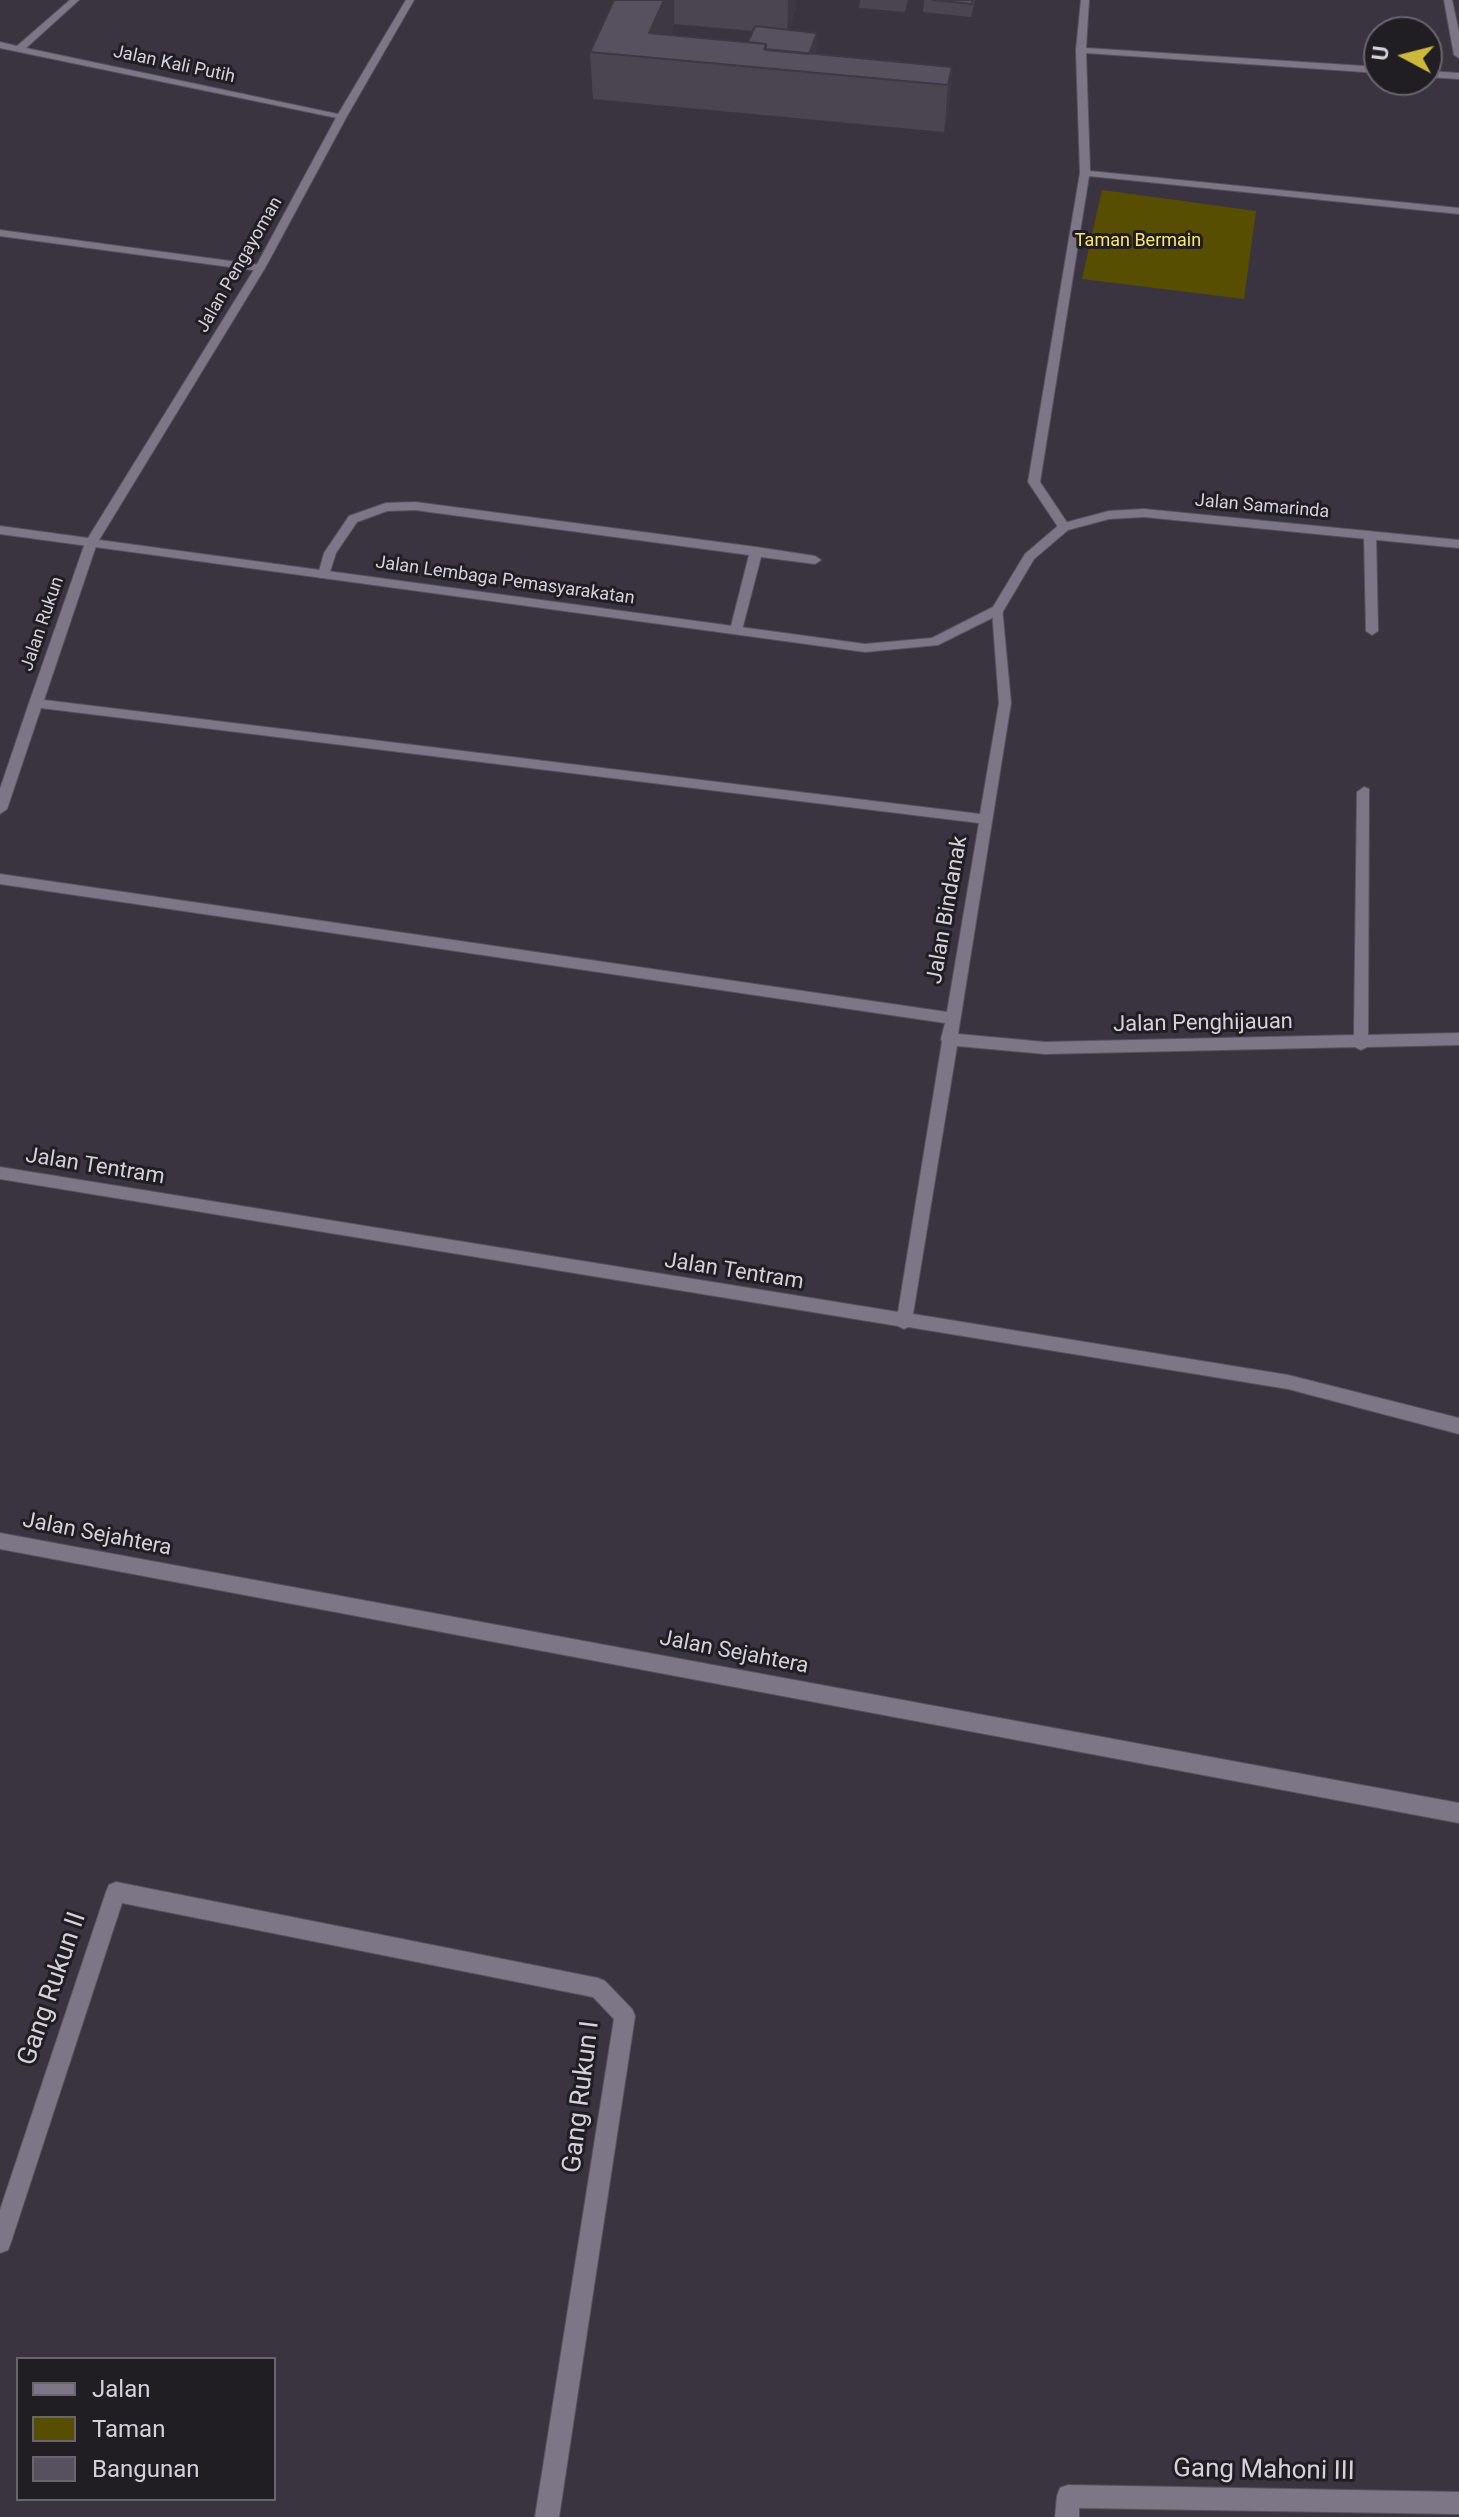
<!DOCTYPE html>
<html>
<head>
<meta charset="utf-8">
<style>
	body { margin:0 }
	#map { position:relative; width:1459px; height:2517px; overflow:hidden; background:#3a3441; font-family:Roboto,sans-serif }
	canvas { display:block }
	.legend { position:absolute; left:16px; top:2357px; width:260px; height:144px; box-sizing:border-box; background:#201d23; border:2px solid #68656c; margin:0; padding:10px 14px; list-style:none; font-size:24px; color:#d5d1da }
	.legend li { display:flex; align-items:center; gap:16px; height:40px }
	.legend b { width:40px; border:2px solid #68656c }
	.north { position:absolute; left:1363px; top:16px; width:80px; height:80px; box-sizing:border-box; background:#201d23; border:2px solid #68656c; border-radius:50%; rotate:277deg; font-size:22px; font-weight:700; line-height:32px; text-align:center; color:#d5d1da }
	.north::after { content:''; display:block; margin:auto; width:28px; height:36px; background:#ccb939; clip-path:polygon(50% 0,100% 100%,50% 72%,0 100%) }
</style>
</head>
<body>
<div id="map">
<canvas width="1459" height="2517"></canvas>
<ul class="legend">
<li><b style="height:10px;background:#7d7686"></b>Jalan</li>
<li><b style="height:22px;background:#584e02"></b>Taman</li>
<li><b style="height:22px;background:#57505e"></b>Bangunan</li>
</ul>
<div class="north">U</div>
</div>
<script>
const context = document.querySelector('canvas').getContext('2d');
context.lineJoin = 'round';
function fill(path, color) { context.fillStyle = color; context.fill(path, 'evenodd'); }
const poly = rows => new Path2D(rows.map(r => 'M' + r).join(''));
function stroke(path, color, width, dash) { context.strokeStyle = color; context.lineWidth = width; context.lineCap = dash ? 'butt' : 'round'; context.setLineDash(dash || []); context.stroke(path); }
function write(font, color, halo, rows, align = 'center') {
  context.font = font + ' Roboto,sans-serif'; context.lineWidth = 6; context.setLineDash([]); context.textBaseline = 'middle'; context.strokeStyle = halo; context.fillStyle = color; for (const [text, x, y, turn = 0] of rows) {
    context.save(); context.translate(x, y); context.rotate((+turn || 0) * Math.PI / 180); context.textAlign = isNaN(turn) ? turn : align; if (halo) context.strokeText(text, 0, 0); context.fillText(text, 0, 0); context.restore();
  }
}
const green = poly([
	[1102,190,1256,211,1244,299,1082,279]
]);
const service = poly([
	[415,502,756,547,815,556,821,560,815,564,761,557,742,630,736,634,730,630,749,555,415,510,387,511,357,522,336,553,328,578,320,578,318,575,324,553,349,516,386,503,415,502]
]);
const minor = poly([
	[70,0,79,0,26,48,347,116,342,119,0,48,0,42,17,46,70,0],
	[1081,0,1089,0,1086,48,1379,67,1379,73,1086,53,1090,171,1459,208,1459,214,1089,176,1040,482,1070,527,1064,531,1060,530,1028,482,1080,173,1076,50,1081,0],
	[1444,0,1452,0,1459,32,1459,58,1454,55,1444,0],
	[1427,71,1459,73,1459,79,1427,77,1427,71],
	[0,230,260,265,265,268,260,271,0,236,0,230],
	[1370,531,1376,535,1378,631,1372,635,1366,631,1364,535,1370,531],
	[91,539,97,543,44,700,980,814,999,703,992,610,994,607,1002,607,1011,703,958,1034,1045,1042,1354,1035,1357,792,1364,787,1369,789,1368,1035,1459,1033,1459,1045,1367,1047,1361,1050,1355,1047,1045,1054,957,1046,913,1314,1288,1375,1459,1418,1459,1434,1288,1389,908,1327,904,1329,898,1326,0,1179,0,1167,898,1312,942,1042,941,1039,945,1023,0,884,0,874,947,1012,979,823,41,708,7,809,0,814,0,789,29,703,85,543,91,539],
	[0,1533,1459,1803,1459,1823,0,1549,0,1533],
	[116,1882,598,1978,605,1981,632,2009,635,2016,559,2517,535,2517,614,2019,593,1997,122,1903,11,2242,8,2250,0,2253,0,2210,106,1892,109,1885,116,1882],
	[1068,2485,1459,2492,1459,2514,1079,2508,1079,2517,1055,2517,1057,2496,1060,2488,1068,2485]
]);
const tertiary = poly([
	[406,0,414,0,347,116,265,268,99,540,865,644,932,638,993,607,1025,554,1060,524,1109,511,1144,509,1459,540,1459,548,1144,517,1109,519,1068,530,1034,559,1002,613,938,645,865,652,0,534,0,526,88,538,255,268,337,116,406,0]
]);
const wall = poly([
	[614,0,796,0,796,9,788,30,817,54,952,67,948,114,944,132,593,99,590,52],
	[674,24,753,31,748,42,670,35],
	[860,0,908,0,905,12,859,8],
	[924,0,975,0,971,17,923,12]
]);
const shadedWall = poly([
	[664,0,674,0,674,24,660,59,649,33],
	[788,0,796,0,796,9,787,34],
	[817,33,816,59,805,63],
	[952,67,948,114,944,132,948,85]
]);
const building = poly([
	[614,0,664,0,649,33,766,44,764,49,952,67,948,85,590,52,614,0],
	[933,0,973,0,972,4,933,0],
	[755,26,817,33,809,54,766,50,766,44,748,42,755,26]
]);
const farStreetnames = [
	["Jalan Kali Putih",174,65,12],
	["Jalan Pengayoman",240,265,-60],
	["Jalan Samarinda",1262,507,5],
	["Jalan Lembaga Pemasyarakatan",505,581,8],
	["Jalan Rukun",43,624,-71]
];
const farParknames = [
	["Taman Bermain",1138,241]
];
const streetNames = [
	["Jalan Bindanak",948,910,-80],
	["Jalan Penghijauan",1203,1024,-1],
	["Jalan Tentram",95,1167,9],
	["Jalan Tentram",734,1272,9],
	["Jalan Sejahtera",97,1535,11],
	["Jalan Sejahtera",734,1653,11]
];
const nearStreetnames = [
	["Gang Rukun II",53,1989,-71],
	["Gang Rukun I",582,2097,-83],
	["Gang Mahoni III",1264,2471,1]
];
fill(green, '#584e02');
stroke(service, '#57525d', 2);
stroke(minor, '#57525d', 2);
stroke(tertiary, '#57525d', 2);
fill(service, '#7d7686');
fill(minor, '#7d7686');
fill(tertiary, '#7d7686');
fill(wall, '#4b4551');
fill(shadedWall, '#3d3842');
fill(building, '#57505e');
stroke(building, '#3d3842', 2);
write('18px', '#d5d1da', '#201d23', farStreetnames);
write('18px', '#f9e66f', '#201d23', farParknames);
write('22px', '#d5d1da', '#201d23', streetNames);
write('26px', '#d5d1da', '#201d23', nearStreetnames);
</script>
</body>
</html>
